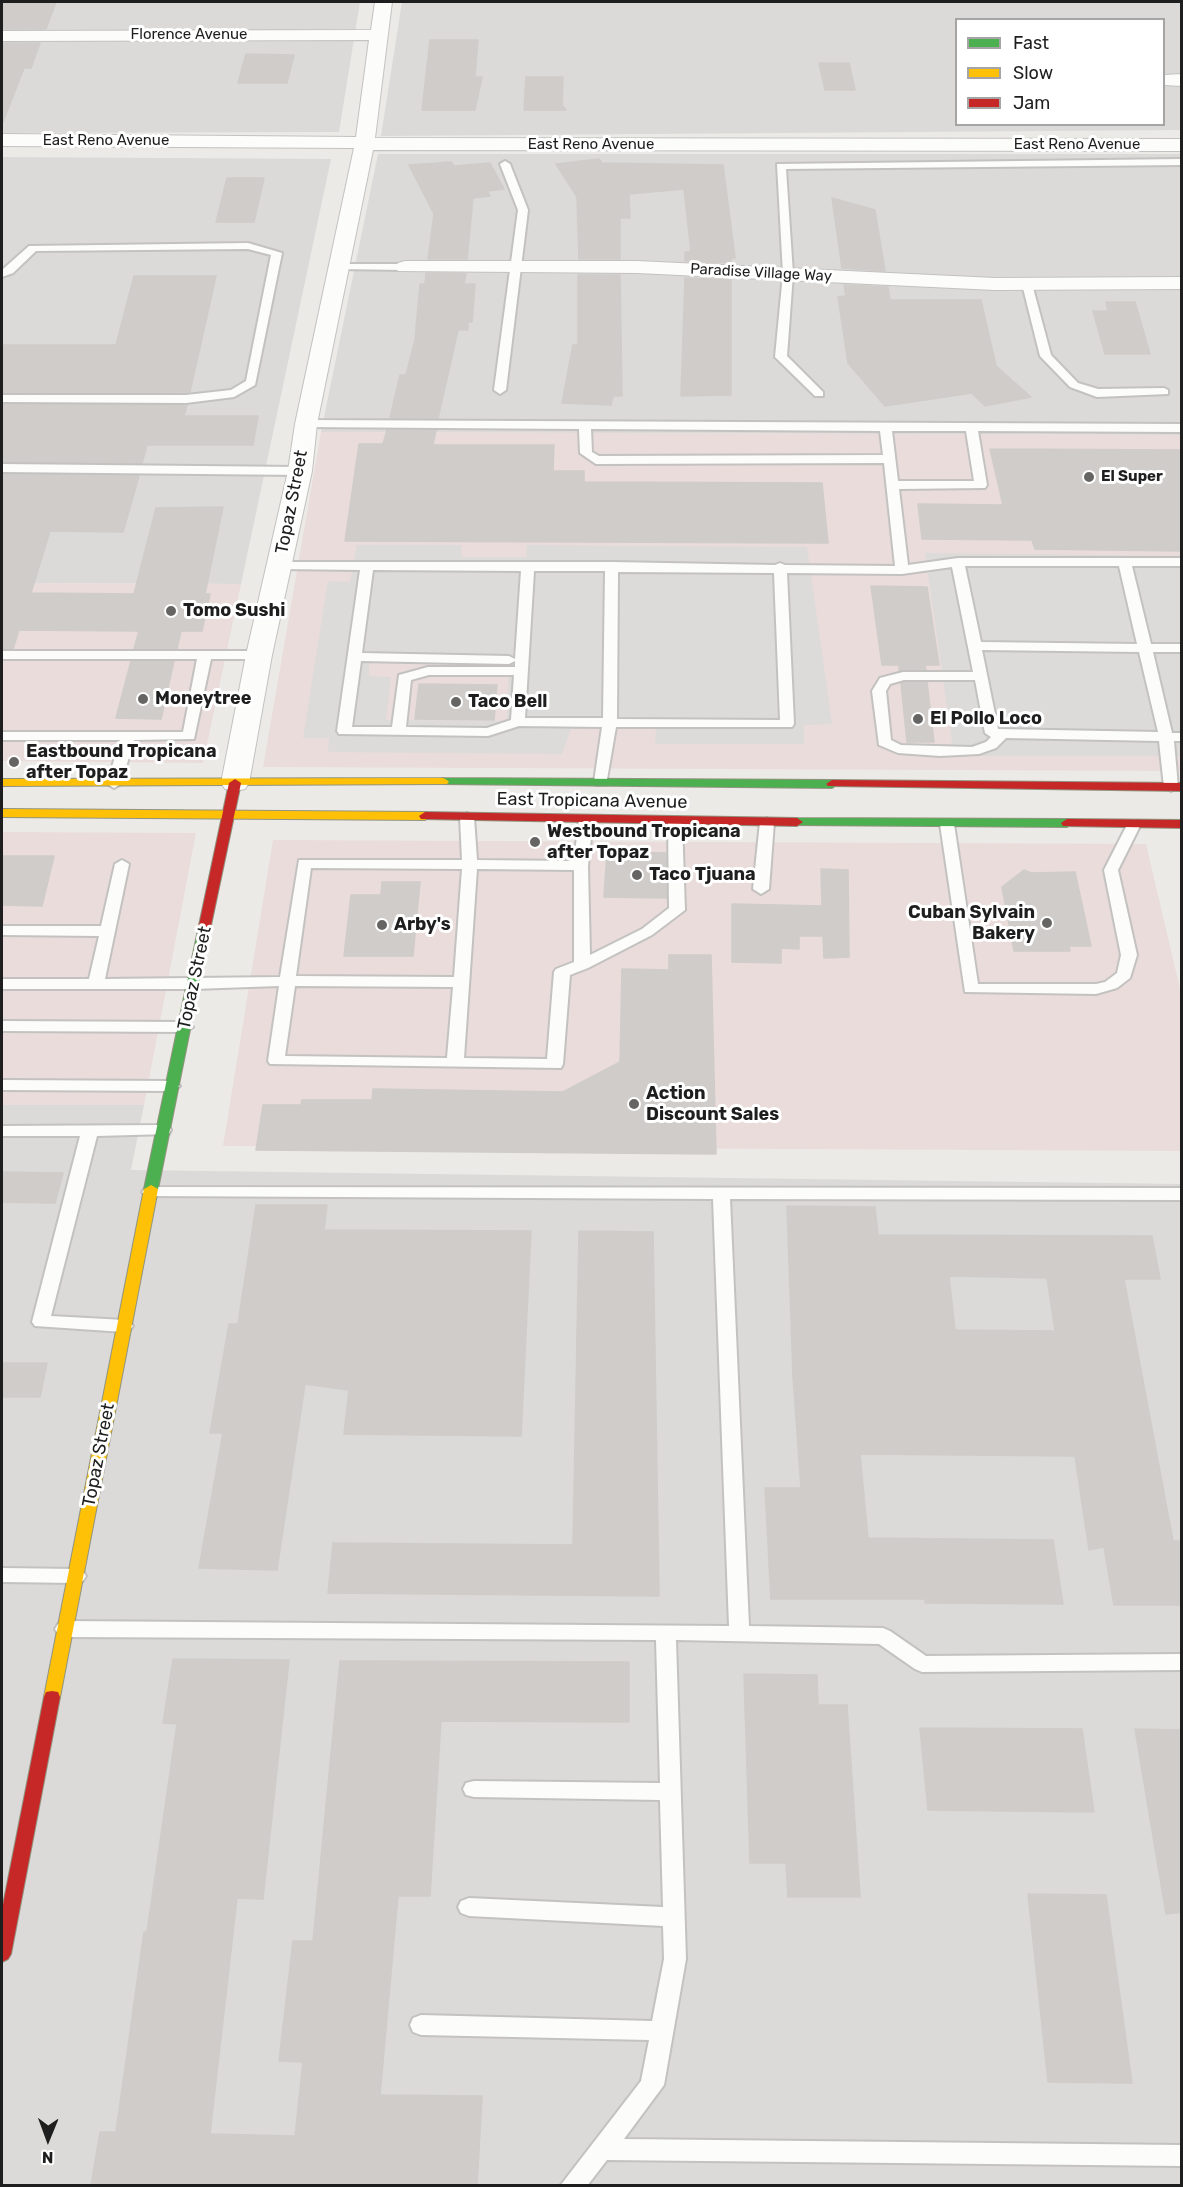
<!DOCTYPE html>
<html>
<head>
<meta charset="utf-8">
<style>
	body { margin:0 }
	#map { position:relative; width:1183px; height:2187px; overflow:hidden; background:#eceae7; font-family:Rubik,sans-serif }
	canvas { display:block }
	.frame { position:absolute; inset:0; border:3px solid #1e1e1e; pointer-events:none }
	.legend { position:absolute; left:955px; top:18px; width:210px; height:108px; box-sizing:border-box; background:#fff; border:2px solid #a5a5a5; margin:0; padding:8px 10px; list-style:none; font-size:18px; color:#1e1e1e }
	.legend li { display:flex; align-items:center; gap:12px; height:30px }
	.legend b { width:30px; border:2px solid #a5a5a5 }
	.north { position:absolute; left:18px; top:2109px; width:60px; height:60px; -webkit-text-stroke:4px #fff; paint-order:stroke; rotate:181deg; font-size:16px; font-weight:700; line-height:24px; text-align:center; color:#1e1e1e }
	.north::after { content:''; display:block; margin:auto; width:21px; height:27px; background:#1e1e1e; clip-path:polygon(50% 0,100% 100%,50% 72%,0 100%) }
</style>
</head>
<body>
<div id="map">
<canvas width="1183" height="2187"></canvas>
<div class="frame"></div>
<ul class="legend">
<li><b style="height:8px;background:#4caf50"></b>Fast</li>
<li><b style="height:8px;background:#ffc107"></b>Slow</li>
<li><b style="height:8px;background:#c62828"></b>Jam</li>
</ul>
<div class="north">N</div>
</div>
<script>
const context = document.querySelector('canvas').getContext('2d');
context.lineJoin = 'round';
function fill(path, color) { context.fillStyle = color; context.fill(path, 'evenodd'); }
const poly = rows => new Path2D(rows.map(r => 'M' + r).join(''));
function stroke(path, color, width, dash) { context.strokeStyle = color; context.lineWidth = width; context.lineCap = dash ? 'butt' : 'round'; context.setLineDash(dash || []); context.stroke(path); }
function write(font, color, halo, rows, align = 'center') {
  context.font = font + ' Rubik,sans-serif'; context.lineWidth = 6; context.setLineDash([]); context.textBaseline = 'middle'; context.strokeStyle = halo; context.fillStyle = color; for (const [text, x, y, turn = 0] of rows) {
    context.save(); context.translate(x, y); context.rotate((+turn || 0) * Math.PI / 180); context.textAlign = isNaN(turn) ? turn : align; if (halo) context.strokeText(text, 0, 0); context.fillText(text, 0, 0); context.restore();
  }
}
const residential = poly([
	[2,2,360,2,339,132,2,133],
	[402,2,1181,2,1181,130,381,136],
	[956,20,1164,20,1164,124,956,124],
	[378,154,1181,154,1181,435,321,432],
	[2,157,331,159,241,584,2,583],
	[2,1105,144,1105,131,1170,1181,1184,1181,2185,2,2186]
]);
const commercial = poly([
	[321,432,1181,435,1181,771,263,767],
	[2,583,241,584,203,763,2,761],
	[2,832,196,833,144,1105,2,1105],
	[273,840,1146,844,1181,993,1181,1151,223,1146]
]);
const parking = poly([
	[357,545,461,545,462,557,526,557,527,545,807,547,832,724,804,725,804,744,655,744,656,729,571,729,562,754,328,752,329,738,303,738,328,581,350,582],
	[369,663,509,665,507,721,386,720,391,677,369,676],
	[925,553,1181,556,1181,756,954,756]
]);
const building = poly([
	[2,2,56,2,46,29,2,29,2,2],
	[430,40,478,40,475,77,482,77,475,110,422,110,430,40],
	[2,43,40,43,31,68,24,68,3,122,2,43],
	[246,54,294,55,287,83,238,83,246,54],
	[819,63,849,63,855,90,825,90,819,63],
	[526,77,563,77,562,105,566,110,524,110,526,77],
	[599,159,602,163,723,165,735,258,731,258,731,263,685,261,685,252,691,252,684,189,629,194,630,218,620,218,620,259,579,259,577,197,556,164,599,159],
	[451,162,454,166,490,163,504,189,487,191,490,196,473,198,467,259,428,259,434,214,409,165,451,162],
	[227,178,264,178,254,222,216,222,227,178],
	[832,198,875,210,885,271,842,268,832,198],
	[426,273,466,274,464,284,475,284,472,322,468,322,468,330,458,330,438,418,390,418,400,375,406,375,415,340,420,284,425,284,426,273],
	[578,275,620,275,622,396,613,396,611,405,562,403,573,345,578,345,578,275],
	[134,276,216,276,190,392,2,393,2,345,116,345,134,276],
	[685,278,731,280,731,395,681,396,685,278],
	[844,285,888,287,890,300,981,300,996,366,1031,397,985,406,972,393,885,406,848,363,838,297,846,296,844,285],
	[1106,302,1135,302,1150,354,1105,354,1093,311,1108,311,1106,302],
	[2,404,187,405,184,416,258,416,253,445,147,445,142,463,2,462,2,404],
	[387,430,436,430,433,445,554,445,553,471,584,471,584,482,822,483,828,543,345,541,359,444,383,444,387,430],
	[990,449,1182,450,1182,551,1035,549,1032,540,922,539,918,504,1003,505,990,449],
	[2,474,139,476,123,532,50,531,31,593,134,594,156,508,223,507,205,594,210,594,202,631,181,631,177,649,134,649,139,631,19,630,13,649,2,649,2,474],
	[871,586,927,587,939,665,925,665,926,670,899,671,899,665,882,665,871,586],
	[131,661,174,661,161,719,116,718,131,661],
	[927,682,934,742,907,742,901,683,927,682],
	[419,684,497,685,494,720,415,719,419,684],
	[607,852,666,853,667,898,604,897,607,852],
	[2,856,54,856,42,906,2,905,2,856],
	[821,869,848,870,849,957,824,958,823,936,799,936,799,949,781,948,781,963,732,962,732,904,822,906,821,869],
	[1024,870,1031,873,1075,872,1091,946,1069,946,1070,951,1014,951,1002,887,1024,870],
	[382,882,420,882,413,956,344,956,351,895,381,895,382,882],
	[669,955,711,955,716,1154,256,1150,263,1105,301,1105,302,1100,372,1100,373,1089,563,1092,620,1062,622,969,669,970,669,955],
	[2,1172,63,1173,55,1203,2,1202,2,1172],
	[256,1205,327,1205,324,1230,531,1231,521,1436,344,1434,349,1390,305,1384,277,1570,199,1568,223,1433,210,1433,229,1324,238,1324,256,1205],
	[787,1206,875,1207,878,1235,1152,1236,1160,1279,1124,1279,1173,1541,1182,1541,1182,1605,1114,1605,1104,1547,1089,1550,1075,1456,860,1454,868,1538,1053,1540,1063,1604,925,1603,925,1599,771,1599,765,1488,801,1488,793,1376,787,1206],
	[949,1276,1047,1278,1055,1331,955,1330,949,1276],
	[579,1231,653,1232,659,1596,328,1593,333,1543,573,1545,579,1231],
	[2,1363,47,1363,40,1397,2,1397,2,1363],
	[173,1659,289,1660,263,1899,237,1898,210,2134,295,2136,303,2062,279,2061,293,1941,313,1941,340,1661,629,1662,629,1722,441,1721,430,1896,398,1896,380,2095,482,2096,477,2186,91,2186,100,2132,116,2132,144,1932,147,1932,177,1724,163,1723,173,1659],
	[744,1674,817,1675,818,1705,847,1705,860,1897,788,1897,786,1863,750,1863,744,1674],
	[920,1728,1082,1729,1094,1812,928,1810,920,1728],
	[1135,1729,1182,1730,1182,1912,1166,1914,1135,1729],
	[1028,1894,1106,1895,1132,2083,1048,2082,1028,1894]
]);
const lane = poly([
	[1182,159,1182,165,786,169,793,274,787,356,823,392,823,396,815,396,775,357,783,274,777,164,1182,159],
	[505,161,510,164,528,210,506,390,500,394,494,390,518,210,500,164,505,161],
	[248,243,282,253,255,385,234,397,186,403,2,402,2,395,186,395,231,390,246,381,271,255,248,249,36,251,13,273,2,277,2,270,29,246,248,243],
	[341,264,405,264,410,267,405,270,337,269,337,265,341,264],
	[1027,281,1032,284,1051,355,1078,383,1098,389,1164,388,1168,390,1168,394,1097,397,1070,387,1040,356,1022,284,1027,281],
	[306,420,1182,424,1182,432,978,431,987,485,985,488,899,489,908,565,958,558,1182,558,1182,566,1132,566,1151,644,1182,644,1182,652,1153,652,1172,733,1182,733,1182,741,1174,741,1178,787,1171,791,1164,787,1159,741,1006,738,996,748,979,754,940,756,898,753,879,745,872,691,880,678,903,672,973,672,952,567,902,574,787,573,794,724,792,727,616,727,606,785,596,785,594,782,602,727,519,726,488,736,339,734,337,731,360,570,279,569,273,565,274,562,612,562,775,565,780,563,785,565,895,566,884,463,596,464,580,453,579,429,302,427,302,421,306,420],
	[591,429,880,431,883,455,599,456,592,452,591,429],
	[892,431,966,431,974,481,898,481,892,431],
	[965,566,1119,566,1137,644,981,642,965,566],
	[373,570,521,571,515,659,509,656,362,653,373,570],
	[534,571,605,571,603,718,525,718,534,571],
	[618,572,774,573,780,720,617,719,618,572],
	[982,650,1139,652,1158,732,998,729,982,650],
	[361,661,509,664,515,661,515,667,428,667,399,675,392,727,352,727,361,661],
	[429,675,514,675,511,720,487,728,406,727,411,680,429,675],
	[904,680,975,680,985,733,991,737,986,742,972,747,901,745,891,740,886,691,890,684,904,680],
	[2,464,300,467,306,471,300,475,2,472,2,464],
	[2,651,259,651,266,655,259,659,211,659,194,739,134,740,121,784,114,788,107,784,120,740,2,740,2,732,183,732,197,659,2,659,2,651],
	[467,813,474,817,477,860,574,861,579,819,581,816,591,816,593,819,588,866,590,955,642,929,669,908,668,821,675,817,682,821,685,910,652,935,588,968,570,975,563,1064,561,1068,270,1064,268,1061,279,986,194,989,2,989,2,979,89,979,99,936,2,935,2,926,101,926,115,864,122,860,129,864,105,979,280,977,299,860,462,860,460,817,467,813],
	[311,868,462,869,454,977,296,976,311,868],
	[477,869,574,870,574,962,556,969,554,972,547,1059,464,1058,477,869],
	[295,986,453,987,447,1058,285,1056,295,986],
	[767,818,774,822,769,889,761,894,753,889,760,822,767,818],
	[947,820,954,824,978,984,1096,984,1105,982,1117,973,1121,955,1104,870,1129,821,1139,821,1141,824,1118,870,1137,955,1130,978,1117,988,1096,994,965,992,940,824,947,820],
	[2,1021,185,1022,193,1027,185,1032,2,1031,2,1021],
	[2,1080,172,1081,180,1086,172,1091,2,1090,2,1080],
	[163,1125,169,1126,171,1130,169,1134,97,1136,51,1316,124,1320,130,1322,133,1326,130,1330,124,1332,35,1326,32,1322,80,1136,2,1136,2,1126,163,1125],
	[151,1187,1182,1188,1182,1200,730,1199,749,1626,883,1628,890,1631,926,1656,1182,1654,1182,1670,922,1672,915,1669,879,1644,676,1640,686,1959,664,2085,624,2139,1182,2145,1182,2166,607,2160,587,2186,560,2186,641,2081,649,2040,421,2035,413,2032,410,2025,413,2018,421,2015,652,2021,664,1959,663,1926,469,1916,461,1913,458,1907,461,1901,469,1898,663,1907,660,1800,474,1797,466,1795,463,1789,466,1783,474,1781,660,1783,656,1640,65,1637,58,1634,55,1629,58,1624,65,1621,729,1626,713,1199,145,1196,142,1192,145,1188,151,1187],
	[2,1568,76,1569,83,1571,86,1576,83,1581,76,1583,2,1582,2,1568]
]);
const street = poly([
	[375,2,392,2,375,138,1182,139,1182,151,373,150,317,424,312,471,272,655,249,783,245,789,235,791,225,789,221,783,246,655,288,471,295,424,354,148,2,146,2,134,356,137,369,40,2,41,2,31,371,30,375,2],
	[1182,74,1182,86,1164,85,1164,75,1182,74],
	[405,261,637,261,995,278,1182,277,1182,289,995,290,637,273,398,271,395,267,398,263,405,261]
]);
const fast = poly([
	[443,778,832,780,838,784,832,788,439,784,437,782,439,780,443,778],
	[797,818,1067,819,1073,823,1067,827,793,825,791,822,793,819,797,818],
	[204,926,210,930,158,1189,151,1193,144,1189,198,930,204,926]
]);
const slow = poly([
	[443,778,447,780,449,782,447,784,2,786,2,779,443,778],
	[2,809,425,812,431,816,425,820,2,817,2,809],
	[151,1185,158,1189,60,1697,58,1702,52,1703,46,1702,44,1697,144,1189,151,1185]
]);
const jam = poly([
	[235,779,241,783,210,930,204,934,198,930,229,783,235,779],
	[832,780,1182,783,1182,791,828,786,826,784,832,780],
	[425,812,797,818,803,822,797,826,421,819,419,816,425,812],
	[1067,819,1182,820,1182,828,1063,826,1061,823,1067,819],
	[52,1691,58,1692,60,1697,11,1954,8,1959,2,1962,2,1910,44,1697,46,1692,52,1691]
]);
const markers = [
	[1089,477,6,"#666564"],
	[171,611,6,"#666564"],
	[143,699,6,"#666564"],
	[456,702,6,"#666564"],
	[918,719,6,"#666564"],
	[14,762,6,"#666564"],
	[535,842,6,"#666564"],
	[637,875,6,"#666564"],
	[1047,923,6,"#666564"],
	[382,925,6,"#666564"],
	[634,1104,6,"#666564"]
];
const farStreetnames = [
	["Florence Avenue",189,35],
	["East Reno Avenue",106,141],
	["East Reno Avenue",591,145],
	["East Reno Avenue",1077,145],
	["Paradise Village Way",761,273,3]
];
const farPoinames = [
	["El Super",1101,477]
];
const streetNames = [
	["Topaz Street",292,502,-79],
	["East Tropicana Avenue",592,801,1],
	["Topaz Street",195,978,-78],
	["Topaz Street",99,1455,-79]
];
const poiNames = [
	["Tomo Sushi",183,611],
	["Moneytree",155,699],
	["Taco Bell",468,702],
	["El Pollo Loco",930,719],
	["Eastbound Tropicana",26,752],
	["after Topaz",26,773],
	["Westbound Tropicana",547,832],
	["after Topaz",547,853],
	["Taco Tjuana",649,875],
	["Cuban Sylvain",1035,913,"right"],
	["Bakery",1035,934,"right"],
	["Arby's",394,925],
	["Action",646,1094],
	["Discount Sales",646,1115]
];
fill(residential, '#dbdad8');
fill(commercial, '#e9dcda');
fill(parking, '#dcdbda');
fill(building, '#cfccca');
stroke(building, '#cfccc9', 1.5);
stroke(lane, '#c3c2c1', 4);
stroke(street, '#c3c2c1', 2);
stroke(fast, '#929481', 2);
stroke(slow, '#929481', 2);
stroke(jam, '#929481', 2);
fill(lane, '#fcfcfb');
fill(street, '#fcfcfb');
fill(fast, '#4caf50');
fill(slow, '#ffc107');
fill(jam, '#c62828');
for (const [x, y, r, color] of markers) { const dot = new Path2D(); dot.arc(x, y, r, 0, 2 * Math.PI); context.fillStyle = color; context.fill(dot); stroke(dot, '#fff', 2); }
write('15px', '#1e1e1e', '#fff', farStreetnames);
write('bold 15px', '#1e1e1e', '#fff', farPoinames, 'left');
write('18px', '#1e1e1e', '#fff', streetNames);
write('bold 18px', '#1e1e1e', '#fff', poiNames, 'left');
</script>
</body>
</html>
